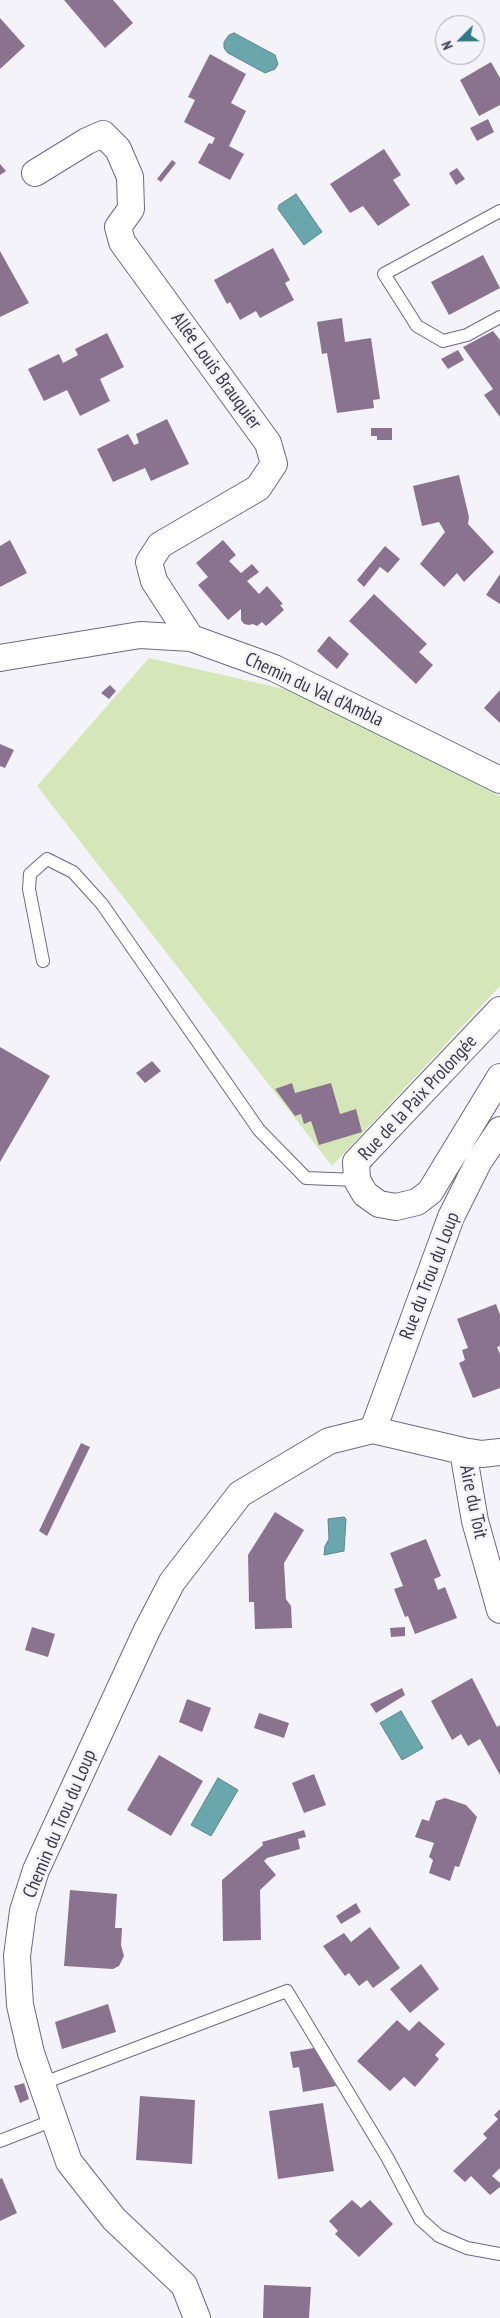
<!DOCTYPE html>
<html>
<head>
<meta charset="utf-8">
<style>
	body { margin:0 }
	#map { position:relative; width:500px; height:2318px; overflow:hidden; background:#f5f3fa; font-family:"PT Sans Narrow",sans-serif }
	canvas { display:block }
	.north { position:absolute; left:435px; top:15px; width:50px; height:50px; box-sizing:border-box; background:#f5f3fa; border:1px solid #aba9b2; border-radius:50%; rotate:247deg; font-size:14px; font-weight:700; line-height:20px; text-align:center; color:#3c3947 }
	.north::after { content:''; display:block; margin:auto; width:18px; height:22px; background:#337985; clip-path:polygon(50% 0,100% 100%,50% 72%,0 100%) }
</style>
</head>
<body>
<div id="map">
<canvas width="500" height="2318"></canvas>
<div class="north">N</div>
</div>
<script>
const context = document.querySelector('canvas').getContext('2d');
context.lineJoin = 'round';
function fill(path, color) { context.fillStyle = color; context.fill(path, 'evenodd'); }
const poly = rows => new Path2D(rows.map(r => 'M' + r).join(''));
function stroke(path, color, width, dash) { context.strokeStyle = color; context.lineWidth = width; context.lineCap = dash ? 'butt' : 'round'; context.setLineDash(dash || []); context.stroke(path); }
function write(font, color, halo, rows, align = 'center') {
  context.font = font + ' "PT Sans Narrow",sans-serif'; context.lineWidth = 5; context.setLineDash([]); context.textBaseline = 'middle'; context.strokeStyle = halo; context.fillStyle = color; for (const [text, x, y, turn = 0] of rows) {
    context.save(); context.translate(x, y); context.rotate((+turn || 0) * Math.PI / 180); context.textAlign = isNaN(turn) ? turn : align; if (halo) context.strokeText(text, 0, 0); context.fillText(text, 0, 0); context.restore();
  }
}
const green = poly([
	[149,658,301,693,500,796,500,986,332,1166,37,786]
]);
const water = poly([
	[234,33,275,55,278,64,275,69,265,73,228,53,224,48,224,42,229,35,234,33],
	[296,194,322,232,304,245,278,209,279,205,296,194],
	[344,1517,346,1519,344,1551,324,1555,325,1546,329,1539,328,1519,344,1517],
	[401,1711,423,1748,402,1760,380,1723,401,1711],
	[218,1778,238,1790,211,1836,191,1825,218,1778]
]);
const building = poly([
	[64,0,113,0,133,23,105,48],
	[0,18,25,46,0,69],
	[210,54,246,74,231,103,246,111,229,146,244,154,230,180,198,163,209,143,212,144,215,138,184,122,195,100,188,97],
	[491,62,500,78,500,105,479,116,460,80],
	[488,119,494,132,477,141,470,128],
	[384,149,401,175,393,180,410,205,378,226,363,206,350,213,330,184],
	[172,160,176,163,161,182,157,179],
	[0,164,6,171,0,175],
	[457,168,465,179,456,185,449,173],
	[273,248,290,280,285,283,294,300,260,318,256,311,240,320,230,302,227,304,214,280],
	[0,251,29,303,0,317],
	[483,255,500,288,449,315,431,282],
	[342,318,345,342,371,338,380,399,373,400,374,408,337,413,327,353,322,354,317,322],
	[493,331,500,340,500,417,484,395,493,389,463,347],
	[107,333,124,367,100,379,110,401,80,416,67,390,44,401,28,369,59,354,63,363,78,355,75,349],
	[458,350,464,360,448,369,441,359],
	[167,419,189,464,151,481,145,468,113,482,97,449,128,434,134,445,139,443,136,434],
	[371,428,392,428,392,440,377,440,377,436,371,436],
	[459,475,469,517,468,524,494,552,464,582,457,573,444,587,420,564,445,532,439,522,422,526,413,486],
	[10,540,27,573,0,587,0,546],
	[223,540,236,555,229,561,241,573,252,564,259,572,247,581,259,594,267,586,283,604,280,605,284,610,266,626,262,622,257,626,253,624,249,625,244,624,241,620,241,609,228,620,198,585,208,577,196,563],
	[385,546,400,559,388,573,380,567,364,587,357,580],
	[500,574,500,604,486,595],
	[374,594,427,644,419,652,433,665,416,684,349,621],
	[329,636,349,654,337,669,317,651],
	[110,685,116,691,109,699,101,693],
	[500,690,500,723,484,708],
	[0,744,14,750,5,768,0,766],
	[0,1047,50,1076,0,1162],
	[152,1061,161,1071,145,1083,136,1073],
	[292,1083,295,1093,331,1083,340,1114,356,1109,362,1132,319,1145,311,1121,304,1124,301,1114,295,1116,275,1089],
	[496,1304,500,1315,500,1346,497,1347,500,1354,500,1388,473,1398,459,1363,465,1360,462,1350,468,1348,457,1319],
	[81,1443,90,1447,47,1536,39,1531],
	[275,1512,304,1530,284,1563,286,1599,291,1606,292,1628,255,1629,254,1602,249,1602,248,1555],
	[426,1539,441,1576,434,1579,438,1590,445,1587,457,1618,415,1634,408,1616,405,1617,394,1589,403,1586,390,1553],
	[32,1627,55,1634,48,1657,25,1650],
	[405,1627,405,1636,391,1637,390,1628],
	[472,1678,497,1727,500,1725,500,1775,480,1739,468,1746,461,1734,452,1740,431,1701],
	[402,1688,405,1695,376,1713,370,1704],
	[187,1699,211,1708,202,1732,179,1722],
	[259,1713,289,1723,284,1738,254,1728],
	[159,1755,203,1781,171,1836,127,1810],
	[314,1774,326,1805,304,1813,292,1783],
	[445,1798,466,1805,477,1817,459,1867,455,1866,450,1881,429,1873,433,1860,429,1857,434,1843,415,1837,422,1819,429,1821,436,1801],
	[304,1830,306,1837,298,1839,300,1849,267,1858,264,1861,276,1875,260,1890,261,1940,223,1941,222,1880,263,1845,262,1842],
	[70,1890,117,1894,115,1928,122,1928,121,1945,124,1956,119,1966,113,1969,64,1966],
	[356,1903,361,1912,341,1924,336,1916],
	[370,1927,400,1968,373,1988,367,1980,359,1986,349,1973,345,1976,323,1946,344,1933,351,1942],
	[421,1964,439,1989,410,2013,390,1989],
	[108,2004,116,2032,62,2049,55,2022],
	[397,2020,409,2031,419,2021,445,2044,435,2055,439,2059,415,2087,404,2077,390,2091,357,2061],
	[314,2048,336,2086,303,2092,299,2067,293,2068,290,2052],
	[24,2083,29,2099,20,2103,14,2086],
	[140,2096,195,2100,192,2164,136,2160],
	[323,2103,334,2171,278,2179,269,2111],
	[500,2109,500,2168,492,2176,500,2183,500,2187,490,2195,471,2176,465,2182,453,2171,487,2138,483,2134,498,2119,494,2115],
	[2,2178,17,2213,0,2221,0,2179],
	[352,2200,361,2208,370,2200,393,2224,359,2257,335,2234,338,2231,329,2221],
	[264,2285,311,2287,309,2318,263,2318]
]);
const lane = poly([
	[500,211,384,274,417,326,443,341,467,335,500,317],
	[43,961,29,889,30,874,47,859,73,872,102,904,259,1130,306,1178,357,1180],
	[41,2084,287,1991,387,2157,420,2219,439,2236,467,2248,500,2254],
	[0,2141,54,2120]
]);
const street = poly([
	[35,173,87,141,103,134,118,149,130,177,131,209,118,227,122,242,268,443,274,464,258,488,160,545,149,562,154,581,191,638],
	[0,658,140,635,191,638,274,668,500,780],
	[500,1010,356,1162,357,1180,365,1194,379,1204,396,1207,417,1202,430,1192,500,1077],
	[373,1430,451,1217,479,1161,500,1130],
	[463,1451,475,1521,500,1610],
	[197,2318,184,2285,114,2219,69,2162,31,2053,20,2005,17,1956,23,1911,36,1870,147,1630,172,1582,240,1494,329,1441,373,1430,463,1451,482,1454,500,1452]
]);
const streetNames = [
	["Allée Louis Brauquier",216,371,54],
	["Chemin du Val d'Ambla",314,690,25],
	["Rue de la Paix Prolongée",418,1098,-47],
	["Rue du Trou du Loup",430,1276,-69],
	["Aire du Toit",473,1502,78],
	["Chemin du Trou du Loup",60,1824,-67]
];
fill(green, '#d5e7b8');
fill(water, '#69a7ad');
stroke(water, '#5c868e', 1);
fill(building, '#8a738e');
stroke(lane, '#6f6785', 14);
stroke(street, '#6f6785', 28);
stroke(lane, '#fff', 12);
stroke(street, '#fff', 26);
write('19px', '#3c3947', '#f5f3fa', streetNames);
</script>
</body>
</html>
